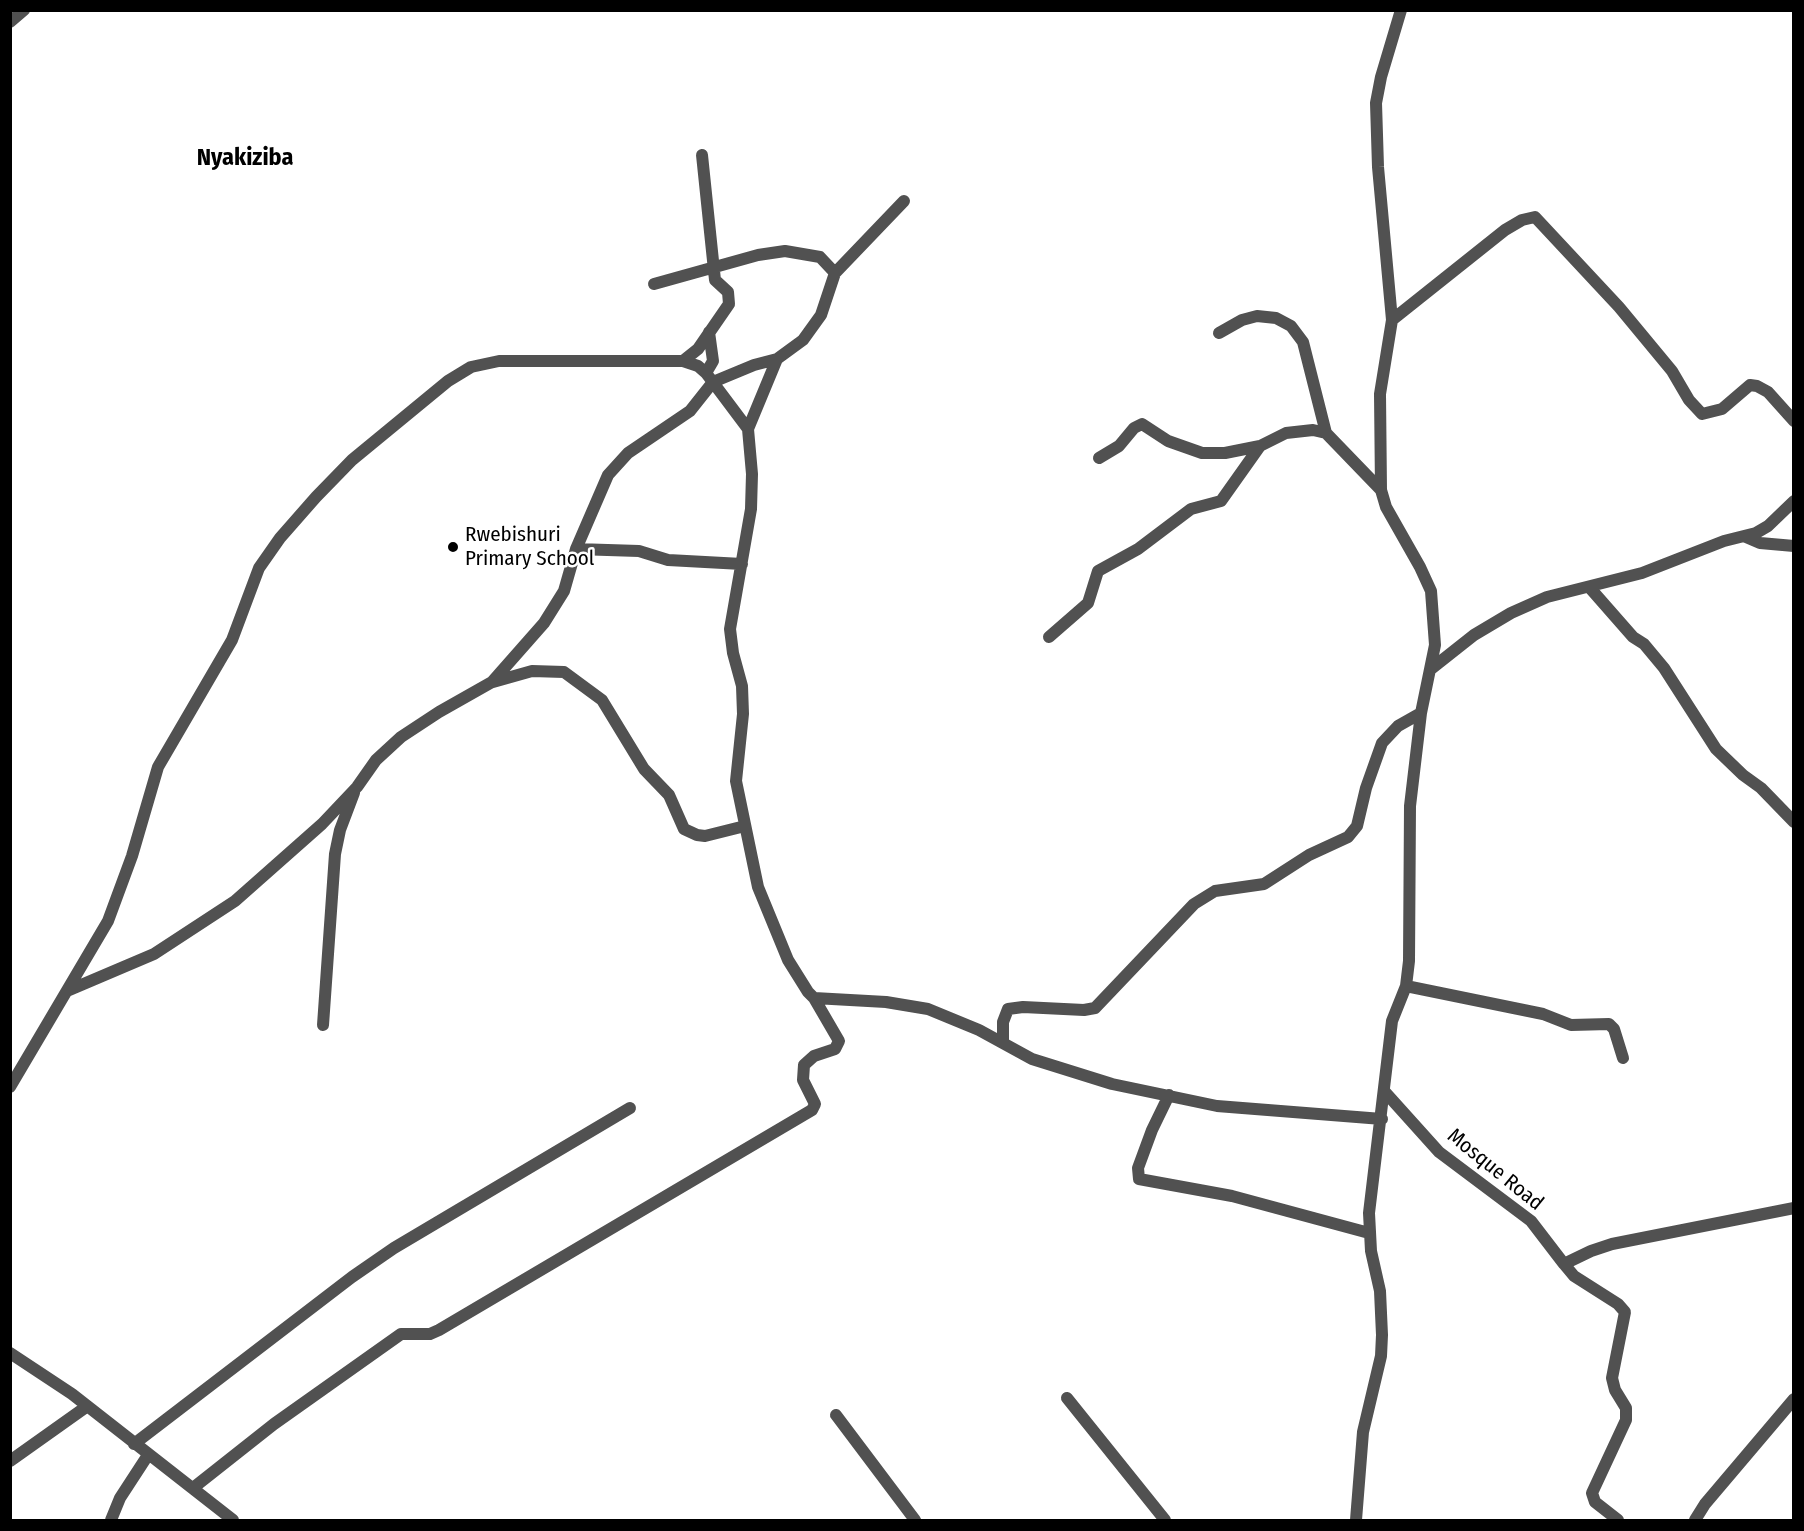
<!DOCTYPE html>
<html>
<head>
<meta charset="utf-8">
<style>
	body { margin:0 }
	#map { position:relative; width:1804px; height:1531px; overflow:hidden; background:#fff; font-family:"Fira Sans Condensed",sans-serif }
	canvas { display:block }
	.frame { position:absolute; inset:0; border:12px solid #000; pointer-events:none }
</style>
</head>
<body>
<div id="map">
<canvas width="1804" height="1531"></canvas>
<div class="frame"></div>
</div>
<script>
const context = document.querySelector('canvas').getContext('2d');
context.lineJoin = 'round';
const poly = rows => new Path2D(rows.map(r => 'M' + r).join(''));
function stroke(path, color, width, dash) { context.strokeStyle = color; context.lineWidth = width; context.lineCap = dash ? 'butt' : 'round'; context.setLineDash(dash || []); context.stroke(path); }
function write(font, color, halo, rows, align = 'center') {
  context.font = font + ' "Fira Sans Condensed",sans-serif'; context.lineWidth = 5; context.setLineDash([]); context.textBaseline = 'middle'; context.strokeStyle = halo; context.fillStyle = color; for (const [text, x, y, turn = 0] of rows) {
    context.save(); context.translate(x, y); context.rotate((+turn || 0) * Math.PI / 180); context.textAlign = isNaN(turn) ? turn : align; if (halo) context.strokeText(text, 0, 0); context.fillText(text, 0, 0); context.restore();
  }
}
const minor = poly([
	[10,22,24,10],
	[654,284,758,255,785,251,820,257,835,273],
	[1392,320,1505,230,1522,220,1535,217,1619,307,1672,371,1689,400,1702,414,1722,409,1750,385,1757,386,1768,392,1794,421],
	[1219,333,1242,320,1257,316,1276,318,1291,326,1303,342,1326,433,1381,490],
	[683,361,698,349,729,304,728,292,715,280,702,155],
	[706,373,713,361,709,332],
	[748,429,777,359],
	[1099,458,1119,446,1134,428,1142,424,1168,441,1202,453,1225,453,1260,446],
	[1746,537,1760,543,1794,546],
	[576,549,639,551,668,560,742,564],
	[1590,588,1633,637,1644,644,1664,668,1716,749,1743,775,1761,788,1794,822],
	[1049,637,1088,603,1098,571,1138,549,1191,509,1221,501,1260,446,1286,433,1313,430,1326,433],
	[1431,669,1474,635,1511,613,1547,597,1642,573,1724,541,1756,533,1768,526,1794,501],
	[493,682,532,671,564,672,602,700,644,769,669,795,684,829,697,835,705,836,745,826],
	[1406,986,1543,1014,1571,1025,1609,1024,1614,1029,1623,1058],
	[67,991,154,954,235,901,322,824,357,787,376,760,401,737,439,712,492,682,544,623,564,591,576,549,608,475,628,453,690,411,713,382,754,365,777,359,803,340,821,315,835,273,904,201],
	[323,1025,335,854,340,830,354,793],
	[1003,1042,1003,1022,1008,1009,1023,1007,1084,1010,1095,1008,1194,904,1215,891,1264,884,1309,855,1348,837,1357,826,1366,788,1382,743,1398,726,1421,713],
	[10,1087,108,921,132,856,158,767,232,640,259,568,280,538,316,497,352,460,448,381,471,367,499,361,683,361,698,366,706,373,748,429,752,474,751,509,730,629,733,653,742,686,743,714,736,781,758,887,788,960,808,992,814,998,886,1002,928,1009,979,1030,1032,1059,1112,1084,1217,1106,1382,1119],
	[1385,1092,1439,1152,1531,1221,1564,1264,1591,1251,1612,1244,1794,1208],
	[1169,1095,1152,1130,1138,1168,1139,1179,1232,1196,1369,1233],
	[1564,1264,1574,1276,1618,1304,1625,1312,1612,1378,1615,1390,1626,1408,1626,1420,1592,1493,1595,1502,1618,1520],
	[10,1353,72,1394,233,1520],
	[1067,1398,1165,1520],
	[836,1415,915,1520],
	[134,1444,352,1277,394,1248,630,1108],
	[10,1461,86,1407],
	[193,1488,274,1424,401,1334,430,1334,439,1330,812,1110,815,1104,803,1080,804,1065,814,1056,835,1049,839,1041,814,998],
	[111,1520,120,1498,148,1455],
	[1356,1520,1363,1432,1381,1356,1382,1335,1380,1291,1371,1251,1369,1213,1392,1021,1406,986,1409,961,1410,806,1421,713,1435,645,1431,591,1420,567,1386,507,1381,490,1380,394,1392,320,1378,167,1376,103,1381,77,1401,10],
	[1695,1520,1705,1504,1794,1399]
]);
const markers = [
	[453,547,6,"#000"]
];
const poiNames = [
	["Rwebishuri",465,535],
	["Primary School",465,559]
];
const streetNames = [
	["Mosque Road",1495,1170,39]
];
const quarterNames = [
	["Nyakiziba",245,158]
];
stroke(minor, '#515151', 12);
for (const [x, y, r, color] of markers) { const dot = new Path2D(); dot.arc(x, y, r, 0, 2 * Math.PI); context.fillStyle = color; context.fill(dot); stroke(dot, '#fff', 2); }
write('21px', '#000', '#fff', poiNames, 'left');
write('21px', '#000', '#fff', streetNames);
write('bold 24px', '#000', '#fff', quarterNames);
</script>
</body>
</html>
